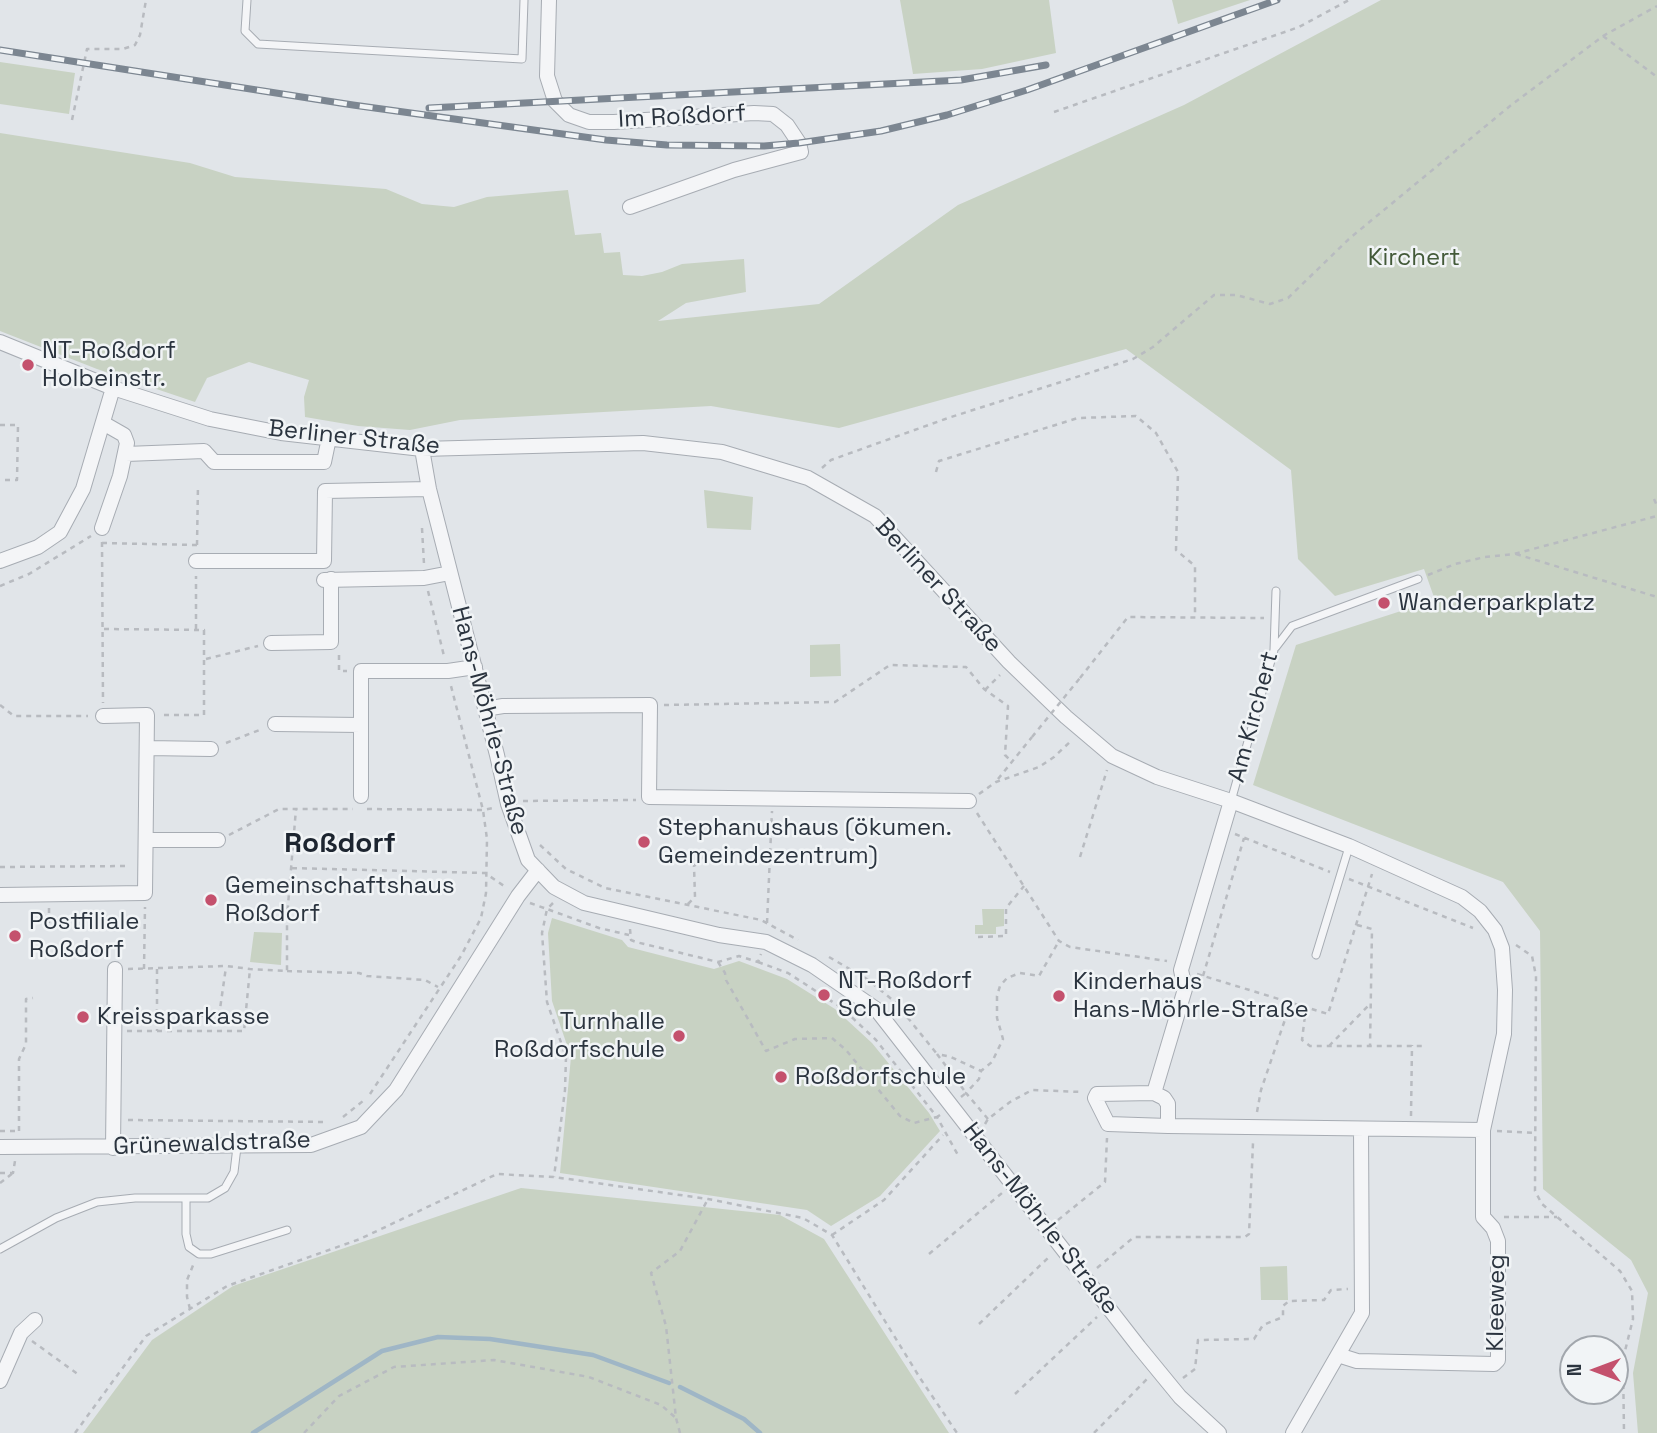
<!DOCTYPE html>
<html>
<head>
<meta charset="utf-8">
<style>
	body { margin:0 }
	#map { position:relative; width:1657px; height:1433px; overflow:hidden; background:#e1e5e9; font-family:"Space Grotesk",sans-serif }
	canvas { display:block }
	.north { position:absolute; left:1559px; top:1335px; width:70px; height:70px; box-sizing:border-box; background:#f1f4f6; border:2px solid #a2a7ad; border-radius:50%; rotate:270deg; font-size:19px; font-weight:700; line-height:28px; text-align:center; color:#2b343f }
	.north::after { content:''; display:block; margin:auto; width:24px; height:32px; background:#c4516d; clip-path:polygon(50% 0,100% 100%,50% 72%,0 100%) }
</style>
</head>
<body>
<div id="map">
<canvas width="1657" height="1433"></canvas>
<div class="north">N</div>
</div>
<script>
const context = document.querySelector('canvas').getContext('2d');
context.lineJoin = 'round';
function fill(path, color) { context.fillStyle = color; context.fill(path, 'evenodd'); }
const poly = rows => new Path2D(rows.map(r => 'M' + r).join(''));
function stroke(path, color, width, dash) { context.strokeStyle = color; context.lineWidth = width; context.lineCap = dash ? 'butt' : 'round'; context.setLineDash(dash || []); context.stroke(path); }
function write(font, color, halo, rows, align = 'center') {
  context.font = font + ' "Space Grotesk",sans-serif'; context.lineWidth = 5; context.setLineDash([]); context.textBaseline = 'middle'; context.strokeStyle = halo; context.fillStyle = color; for (const [text, x, y, turn = 0] of rows) {
    context.save(); context.translate(x, y); context.rotate((+turn || 0) * Math.PI / 180); context.textAlign = isNaN(turn) ? turn : align; if (halo) context.strokeText(text, 0, 0); context.fillText(text, 0, 0); context.restore();
  }
}
const green = poly([
	[900,0,1049,0,1056,53,982,69,913,74],
	[1172,0,1250,0,1178,24],
	[1381,0,1657,0,1657,1433,1638,1433,1633,1373,1648,1293,1631,1260,1543,1189,1540,931,1503,882,1253,785,1296,645,1435,600,1424,569,1335,596,1298,559,1291,470,1126,349,839,428,711,406,460,420,410,430,358,426,305,417,304,397,309,380,249,362,207,378,195,402,97,369,0,331,0,133,190,163,235,177,386,189,422,204,454,207,487,197,568,190,575,235,601,233,604,253,620,252,623,275,642,276,662,272,682,264,744,259,746,292,686,303,658,321,819,304,958,205,1184,105],
	[0,62,75,73,69,114,0,104],
	[704,490,753,497,751,530,707,528],
	[840,644,841,676,810,677,810,645],
	[982,909,1004,909,1004,926,996,927,996,934,975,934,975,925,983,925],
	[552,918,622,940,628,947,714,969,739,961,787,979,835,1009,872,1043,929,1113,940,1131,880,1196,831,1226,807,1210,560,1173,571,1057,552,1001,548,933],
	[254,932,282,933,281,965,250,962],
	[521,1188,780,1215,824,1239,949,1433,83,1433,152,1340,233,1286],
	[1287,1266,1288,1300,1261,1300,1260,1267]
]);
const stream = poly([
	[680,1387,744,1419,760,1433],
	[253,1433,382,1351,438,1337,490,1339,593,1355,669,1383]
]);
const path = poly([
	[1603,36,1657,77],
	[1054,112,1299,27,1349,0],
	[72,120,87,49,123,49,135,45,140,35,146,0],
	[0,425,18,425,17,480,0,480],
	[822,468,831,460,948,418,1133,359,1153,347,1214,295,1236,295,1270,304,1288,298,1350,238,1510,106,1603,36,1657,6],
	[936,472,939,461,1078,418,1136,416,1156,433,1178,472,1176,550,1195,566,1195,617],
	[1654,499,1657,506],
	[422,528,424,564],
	[102,542,103,703],
	[102,543,197,545],
	[197,545,198,485],
	[1516,554,1657,597],
	[1428,575,1455,564,1485,557,1514,554,1657,516],
	[0,586,29,574,91,536],
	[428,591,444,656],
	[104,629,204,630,204,715,161,715],
	[196,629,196,576],
	[339,655,339,671,347,671],
	[206,659,258,646],
	[1080,678,1128,617,1264,618],
	[985,690,1000,675],
	[0,705,14,716,88,716],
	[664,705,835,702,890,665,966,667,984,689,1008,706,1005,755,1012,762],
	[226,743,262,729],
	[998,779,1032,737],
	[979,794,996,782,1039,767,1054,757,1072,740],
	[523,801,636,800],
	[367,809,483,810,493,808],
	[977,813,1059,941,1070,947,1167,961],
	[1235,834,1330,872],
	[229,835,279,809,353,809],
	[540,845,566,869,605,888,761,920,798,940],
	[1080,857,1107,770],
	[0,867,130,866],
	[292,868,485,873,507,888],
	[1349,879,1473,928],
	[530,903,547,909,542,933,547,1002,566,1057,565,1090,554,1177],
	[553,903,547,909,599,928,629,935],
	[688,904,695,897,694,866,707,853],
	[49,908,49,928],
	[767,923,772,811],
	[1357,925,1372,929,1370,1047],
	[630,929,631,940,636,942,718,962,739,956,758,962,761,954],
	[978,937,1006,936,1006,908,1024,886],
	[1516,945,1532,956,1536,976,1535,1191,1542,1204,1620,1271,1632,1291,1633,1319,1623,1359,1624,1433],
	[829,957,867,979,895,1002,937,1054],
	[718,962,725,973,726,980,766,1051,795,1039,832,1038,846,1050,900,1116,914,1123,937,1117,959,1157],
	[758,962,788,973,842,1008,876,1040,937,1117,940,1115],
	[128,969,226,966,250,969,287,971,287,917,296,809],
	[144,969,145,907],
	[157,969,157,1031],
	[287,971,359,973,367,976,425,980,438,987],
	[1197,974,1328,1014,1372,874],
	[1203,976,1244,838],
	[1306,1007,1302,1040,1310,1046,1423,1046],
	[128,1014,219,1016,246,1023],
	[219,1016,226,967],
	[127,1031,244,1031,250,969],
	[1329,1046,1370,1004],
	[370,1094,461,956,481,918,486,893,487,839,483,810,451,686],
	[961,1097,966,1093,937,1054,951,1057,981,1071],
	[1257,1112,1261,1090,1291,1002],
	[1411,1116,1412,1045],
	[343,1117,363,1101],
	[988,1119,966,1093,979,1079,981,1071,992,1062,1003,1039,997,1018,997,996,1000,986,1007,978,1020,973,1039,976,1059,941],
	[128,1120,327,1122],
	[985,1124,988,1119,1010,1102,1032,1090,1082,1092],
	[0,1131,18,1131],
	[19,1131,19,1059,26,1044,26,999,33,998],
	[1497,1131,1535,1133],
	[0,1173,13,1173,15,1161],
	[0,1183,13,1173],
	[1504,1217,1557,1217],
	[1058,1220,1105,1182,1107,1138],
	[832,1235,884,1200,943,1135],
	[929,1254,1002,1193],
	[1097,1268,1134,1237,1245,1237,1249,1234,1253,1143],
	[190,1309,187,1297,187,1280,194,1263],
	[979,1324,1050,1256],
	[32,1341,79,1375],
	[1183,1378,1195,1369,1198,1340,1254,1339,1263,1325,1283,1317,1283,1306,1289,1301,1324,1300,1331,1290,1348,1289],
	[1015,1394,1097,1317],
	[75,1433,146,1336,227,1286,360,1239,497,1174,554,1177,708,1199,803,1218,832,1235,920,1378,957,1433],
	[304,1433,339,1396,394,1367,494,1360,589,1377,661,1405,676,1418],
	[680,1433,676,1418,666,1326,651,1273,680,1251,708,1199],
	[1094,1433,1148,1378]
]);
const service = poly([
	[247,0,245,31,258,44,522,59,524,0],
	[1276,647,1292,626,1418,579],
	[1231,801,1274,650,1276,591],
	[1316,955,1349,847],
	[186,1198,186,1234,189,1247,199,1254,211,1254,287,1230],
	[0,1249,56,1218,97,1202,135,1198,208,1198,225,1188,234,1172,237,1147]
]);
const minor = poly([
	[549,0,547,76,555,101,569,115,589,122,614,122,754,113,773,114,787,125,799,143,801,152,734,170,630,207],
	[0,342,113,388,210,419,281,433,422,449,643,443,722,452,808,478,875,516,1009,662,1066,717,1112,756,1157,777,1231,801,1349,846,1462,897,1480,911,1495,930,1502,948,1505,990,1504,1034,1483,1130,1483,1217,1493,1228,1498,1241,1498,1360,1494,1364,1357,1361,1338,1355],
	[422,449,429,489,497,755,508,804,528,860,554,887,584,903,719,935,766,942,812,965,876,1009,1139,1347,1180,1397,1219,1433],
	[126,454,204,451,214,462,324,462,329,438],
	[102,528,120,476,127,443,124,435,103,423],
	[0,561,38,547,60,532,83,489,113,388],
	[196,561,324,561,325,491,429,489],
	[324,580,424,578,450,573],
	[271,643,331,642,331,579],
	[485,709,503,706,650,705,649,797,969,801],
	[275,724,361,725,361,671,448,671,475,667],
	[147,748,211,749],
	[361,796,361,725],
	[146,840,218,840],
	[0,895,145,893,147,715,103,716],
	[1154,1093,1185,989,1181,970,1231,801],
	[1154,1093,1164,1098,1168,1104,1168,1126,1108,1124,1095,1098,1097,1094,1154,1093],
	[1168,1126,1483,1130],
	[0,1147,311,1145,361,1127,396,1090,518,896,538,870],
	[113,1148,115,969],
	[0,1381,21,1333,35,1320],
	[1293,1433,1362,1313,1361,1129]
]);
const rail = poly([
	[0,50,353,105,606,140,667,145,764,146,799,143,881,131,947,115,1027,90,1277,0],
	[429,108,961,80,1046,65]
]);
const pathBridge = poly([
	[1032,737,1080,678]
]);
const markers = [
	[28,365,7,"#c4516d"],
	[1384,603,7,"#c4516d"],
	[644,842,7,"#c4516d"],
	[211,900,7,"#c4516d"],
	[15,936,7,"#c4516d"],
	[824,995,7,"#c4516d"],
	[1059,996,7,"#c4516d"],
	[83,1017,7,"#c4516d"],
	[679,1036,7,"#c4516d"],
	[781,1077,7,"#c4516d"]
];
const streetNames = [
	["Im Roßdorf",682,117,-3],
	["Berliner Straße",354,438,6],
	["Berliner Straße",938,586,47],
	["Am Kirchert",1254,717,-75],
	["Hans-Möhrle-Straße",489,721,75],
	["Grünewaldstraße",212,1144,-2],
	["Hans-Möhrle-Straße",1040,1219,52],
	["Kleeweg",1497,1303,-89]
];
const parkNames = [
	["Kirchert",1414,258]
];
const poiNames = [
	["NT-Roßdorf",42,351],
	["Holbeinstr.",42,379],
	["Wanderparkplatz",1398,603],
	["Stephanushaus (ökumen.",658,828],
	["Gemeindezentrum)",658,856],
	["Gemeinschaftshaus",225,886],
	["Roßdorf",225,914],
	["Postfiliale",29,922],
	["Roßdorf",29,950],
	["NT-Roßdorf",838,981],
	["Schule",838,1009],
	["Kinderhaus",1073,982],
	["Hans-Möhrle-Straße",1073,1010],
	["Kreissparkasse",97,1017],
	["Turnhalle",665,1022,"right"],
	["Roßdorfschule",665,1050,"right"],
	["Roßdorfschule",795,1077]
];
const quarterNames = [
	["Roßdorf",340,844]
];
fill(green, '#c8d2c3');
stroke(stream, '#9fb6c6', 4.5);
stroke(service, '#a7acb3', 9);
stroke(minor, '#a7acb3', 16);
stroke(path, '#b8bbc0', 2.5, [5, 5]);
stroke(service, '#f4f5f7', 7);
stroke(minor, '#f4f5f7', 14);
stroke(rail, '#7c8691', 7);
stroke(rail, '#f1f4f6', 4.5, [13]);
stroke(pathBridge, '#b8bbc0', 2.5, [5, 5]);
for (const [x, y, r, color] of markers) { const dot = new Path2D(); dot.arc(x, y, r, 0, 2 * Math.PI); context.fillStyle = color; context.fill(dot); stroke(dot, '#f1f4f6', 2.5); }
write('24px', '#2b343f', '#f1f4f6', streetNames);
write('24px', '#435a39', '#f1f4f6', parkNames);
write('24px', '#2b343f', '#f1f4f6', poiNames, 'left');
write('bold 28px', '#1d2530', '#f1f4f6', quarterNames);
</script>
</body>
</html>
